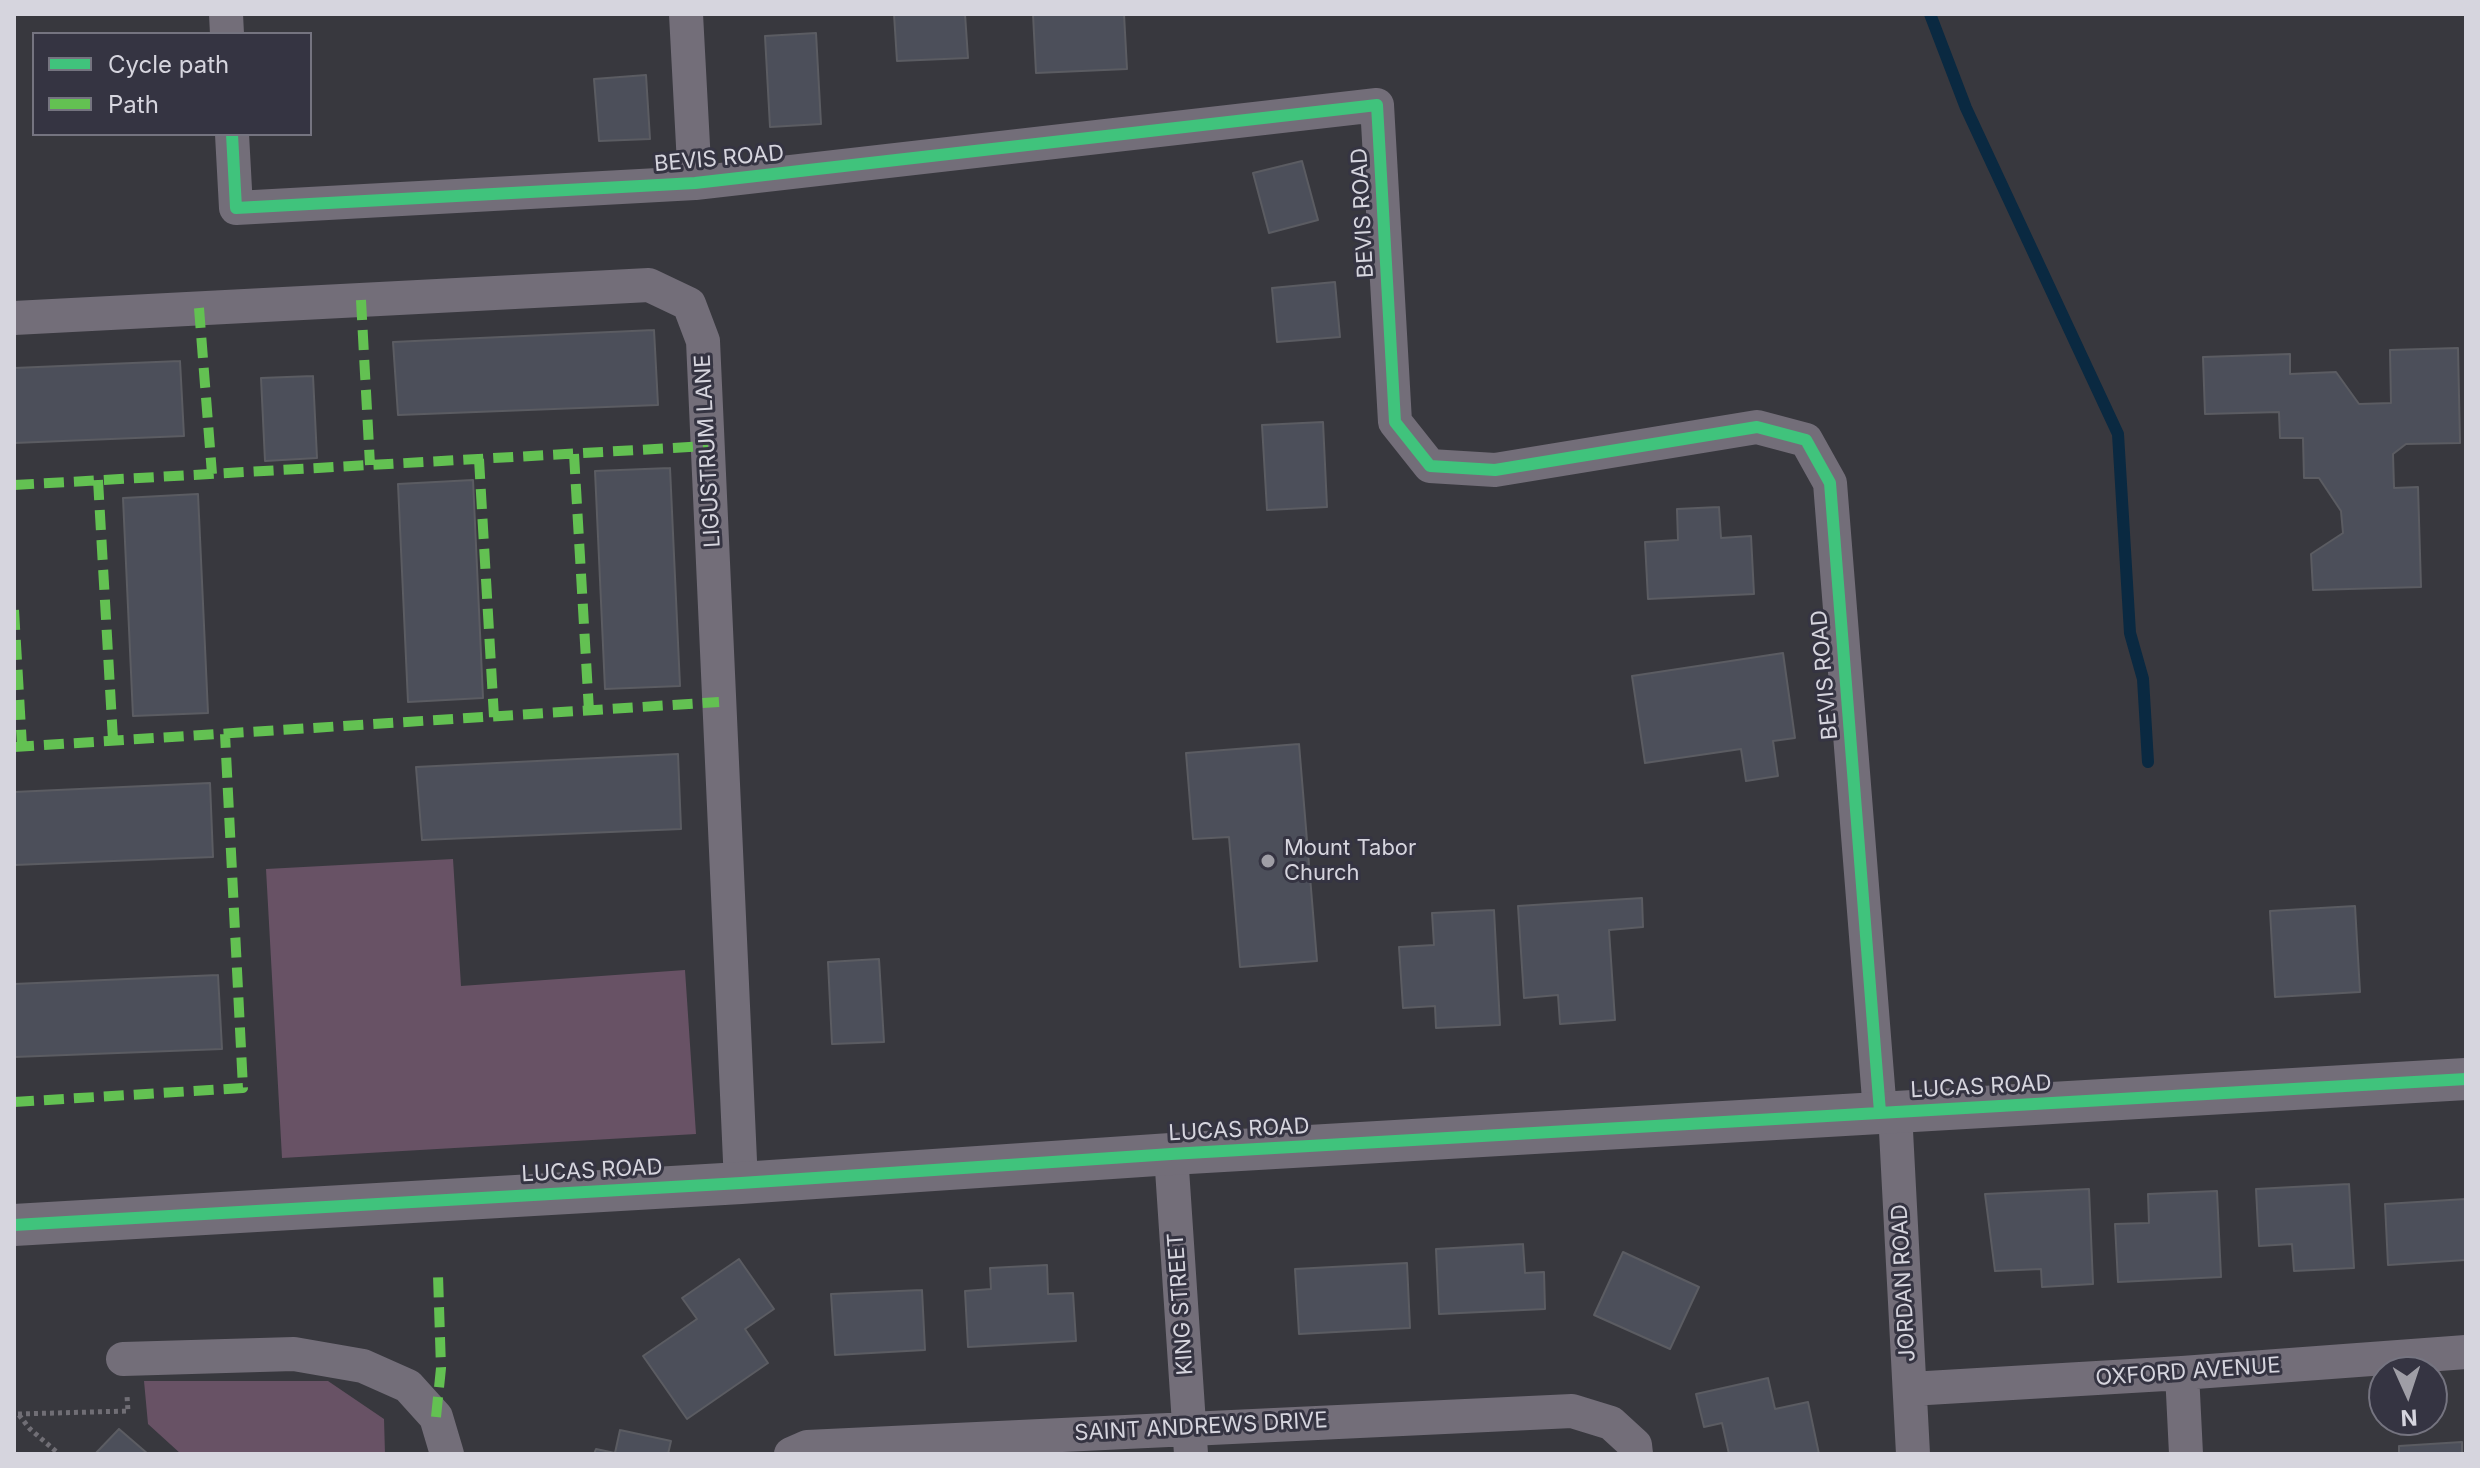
<!DOCTYPE html>
<html>
<head>
<meta charset="utf-8">
<style>
	body { margin:0 }
	#map { position:relative; width:2480px; height:1468px; overflow:hidden; background:#38383e; font-family:Inter,sans-serif }
	canvas { display:block }
	.frame { position:absolute; inset:0; border:16px solid #d6d5de; pointer-events:none }
	.legend { position:absolute; left:32px; top:32px; width:280px; height:104px; box-sizing:border-box; background:#353442; border:2px solid #757480; margin:0; padding:10px 14px; list-style:none; font-size:24px; color:#d6d5de }
	.legend li { display:flex; align-items:center; gap:16px; height:40px }
	.legend b { width:40px; border:2px solid #757480 }
	.north { position:absolute; left:2368px; top:1356px; width:80px; height:80px; box-sizing:border-box; background:#353442; border:2px solid #757480; border-radius:50%; rotate:177deg; font-size:22px; font-weight:700; line-height:32px; text-align:center; color:#d6d5de }
	.north::after { content:''; display:block; margin:auto; width:28px; height:36px; background:#9f9ea6; clip-path:polygon(50% 0,100% 100%,50% 72%,0 100%) }
</style>
</head>
<body>
<div id="map">
<canvas width="2480" height="1468"></canvas>
<div class="frame"></div>
<ul class="legend">
<li><b style="height:10px;background:#40c37c"></b>Cycle path</li>
<li><b style="height:10px;background:#63c152"></b>Path</li>
</ul>
<div class="north">N</div>
</div>
<script>
const context = document.querySelector('canvas').getContext('2d');
context.lineJoin = 'round';
function fill(path, color) { context.fillStyle = color; context.fill(path, 'evenodd'); }
const poly = rows => new Path2D(rows.map(r => 'M' + r).join(''));
function stroke(path, color, width, dash) { context.strokeStyle = color; context.lineWidth = width; context.lineCap = dash ? 'butt' : 'round'; context.setLineDash(dash || []); context.stroke(path); }
function write(font, color, halo, rows, align = 'center') {
  context.font = font + ' Inter,sans-serif'; context.lineWidth = 6; context.setLineDash([]); context.textBaseline = 'middle'; context.strokeStyle = halo; context.fillStyle = color; for (const [text, x, y, turn = 0] of rows) {
    context.save(); context.translate(x, y); context.rotate((+turn || 0) * Math.PI / 180); context.textAlign = isNaN(turn) ? turn : align; if (halo) context.strokeText(text, 0, 0); context.fillText(text, 0, 0); context.restore();
  }
}
const green = poly([
	[453,859,461,986,685,970,696,1134,282,1158,266,869],
	[144,1381,328,1381,384,1419,385,1454,181,1454,148,1424]
]);
const stream = poly([
	[1930,14,1966,108,2118,434,2130,633,2143,679,2148,762]
]);
const building = poly([
	[894,14,965,14,968,58,897,61,894,14],
	[1033,14,1124,14,1127,69,1036,73,1033,14],
	[816,33,821,124,770,127,765,36,816,33],
	[646,75,650,139,599,141,594,79,646,75],
	[1302,161,1318,220,1269,233,1253,173,1302,161],
	[1335,282,1340,337,1277,342,1272,288,1335,282],
	[654,330,658,405,398,415,393,342,654,330],
	[2458,348,2460,443,2406,444,2393,454,2394,488,2418,487,2421,587,2313,590,2311,554,2343,533,2341,511,2319,478,2304,478,2303,438,2280,438,2279,412,2205,414,2203,357,2290,354,2290,374,2336,372,2359,404,2391,403,2390,350,2458,348],
	[180,361,184,436,14,443,14,368,180,361],
	[313,376,317,458,265,461,261,378,313,376],
	[1323,422,1327,507,1267,510,1262,425,1323,422],
	[670,468,680,686,605,689,595,471,670,468],
	[473,480,483,698,408,702,398,484,473,480],
	[198,494,208,713,133,716,123,498,198,494],
	[1719,507,1721,538,1751,536,1754,594,1648,599,1645,542,1678,540,1677,509,1719,507],
	[1783,653,1795,738,1773,741,1778,776,1746,781,1741,749,1645,763,1632,676,1783,653],
	[1299,744,1317,961,1240,967,1229,837,1193,839,1186,753,1299,744],
	[678,754,681,829,422,840,416,767,678,754],
	[210,783,213,857,14,865,14,792,210,783],
	[1642,898,1643,927,1609,930,1615,1020,1560,1024,1558,995,1524,998,1518,906,1642,898],
	[2355,906,2360,992,2275,997,2270,911,2355,906],
	[1494,910,1500,1025,1436,1028,1435,1006,1403,1008,1399,947,1434,945,1432,913,1494,910],
	[879,959,884,1042,832,1044,828,962,879,959],
	[218,975,222,1049,14,1057,14,984,218,975],
	[2349,1184,2354,1268,2294,1271,2292,1244,2259,1246,2256,1189,2349,1184],
	[2089,1189,2093,1284,2042,1287,2041,1269,1995,1271,1985,1194,2089,1189],
	[2217,1191,2221,1277,2118,1282,2115,1224,2149,1223,2148,1194,2217,1191],
	[2466,1199,2466,1260,2388,1265,2385,1204,2466,1199],
	[1523,1244,1525,1273,1544,1272,1545,1309,1439,1314,1436,1249,1523,1244],
	[1623,1252,1699,1287,1670,1349,1594,1315,1623,1252],
	[739,1259,774,1309,745,1329,768,1363,687,1419,643,1356,697,1319,682,1298,739,1259],
	[1407,1263,1410,1328,1299,1334,1295,1269,1407,1263],
	[1047,1265,1048,1294,1073,1293,1076,1341,968,1347,965,1291,991,1289,990,1268,1047,1265],
	[922,1290,925,1350,835,1355,831,1294,922,1290],
	[1768,1378,1775,1409,1808,1402,1819,1454,1729,1454,1722,1423,1704,1427,1696,1394,1768,1378],
	[119,1429,148,1454,95,1454,119,1429],
	[620,1430,671,1441,668,1454,594,1454,596,1449,615,1453,620,1430],
	[2462,1442,2462,1454,2399,1454,2399,1446,2462,1442]
]);
const path = poly([
	[18,1414,128,1411,127,1396],
	[19,1415,30,1429,59,1454]
]);
const minor = poly([
	[226,14,227,34],
	[686,14,695,183],
	[232,134,236,208,695,183,1377,105,1395,422,1430,466,1495,470,1757,427,1806,440,1830,483,1880,1112],
	[14,318,649,285,689,304,703,341,741,1183],
	[1895,1112,1913,1454],
	[1171,1154,1191,1454],
	[123,1359,294,1354,363,1366,408,1386,436,1417,447,1454],
	[2182,1373,2186,1454],
	[1910,1389,2182,1373,2466,1352],
	[791,1454,807,1447,1572,1411,1611,1423,1635,1445,1636,1454]
]);
const tertiary = poly([
	[14,1225,741,1183,1171,1154,2466,1079]
]);
const quiet = poly([
	[361,300,370,465],
	[199,308,212,474],
	[574,454,589,711],
	[479,459,494,717],
	[98,480,113,740],
	[14,485,708,446],
	[14,610,22,746],
	[14,747,719,702],
	[14,1102,243,1088,225,734],
	[436,1417,441,1368,438,1275]
]);
const cycleway = poly([
	[232,134,236,208,695,183,1377,105,1395,422,1430,466,1495,470,1757,427,1806,440,1830,483,1880,1112],
	[14,1225,741,1183,1171,1154,2466,1079]
]);
const markers = [
	[1268,861,8,"#9f9ea6"]
];
const streetNames = [
	["BEVIS ROAD",719,159,-5],
	["BEVIS ROAD",1363,213,-93],
	["LIGUSTRUM LANE",708,451,-93],
	["BEVIS ROAD",1825,675,-95],
	["LUCAS ROAD",1981,1087,-3],
	["LUCAS ROAD",1239,1130,-3],
	["LUCAS ROAD",592,1171,-3],
	["JORDAN ROAD",1904,1283,-93],
	["KING STREET",1181,1304,-94],
	["OXFORD AVENUE",2188,1372,-4],
	["SAINT ANDREWS DRIVE",1201,1427,-3]
];
const poiNames = [
	["Mount Tabor",1284,848],
	["Church",1284,873]
];
fill(green, '#685265');
stroke(stream, '#0a2941', 12);
fill(building, '#4c4f5a');
stroke(building, '#5b5c62', 2);
stroke(path, '#706e75', 5, [4, 4]);
stroke(minor, '#736e79', 34);
stroke(tertiary, '#736e79', 42);
stroke(quiet, '#63c152', 10, [20, 10]);
stroke(cycleway, '#40c37c', 12);
for (const [x, y, r, color] of markers) { const dot = new Path2D(); dot.arc(x, y, r, 0, 2 * Math.PI); context.fillStyle = color; context.fill(dot); stroke(dot, '#353442', 3); }
write('22px', '#d6d5de', '#353442', streetNames);
write('22px', '#d6d5de', '#353442', poiNames, 'left');
</script>
</body>
</html>
